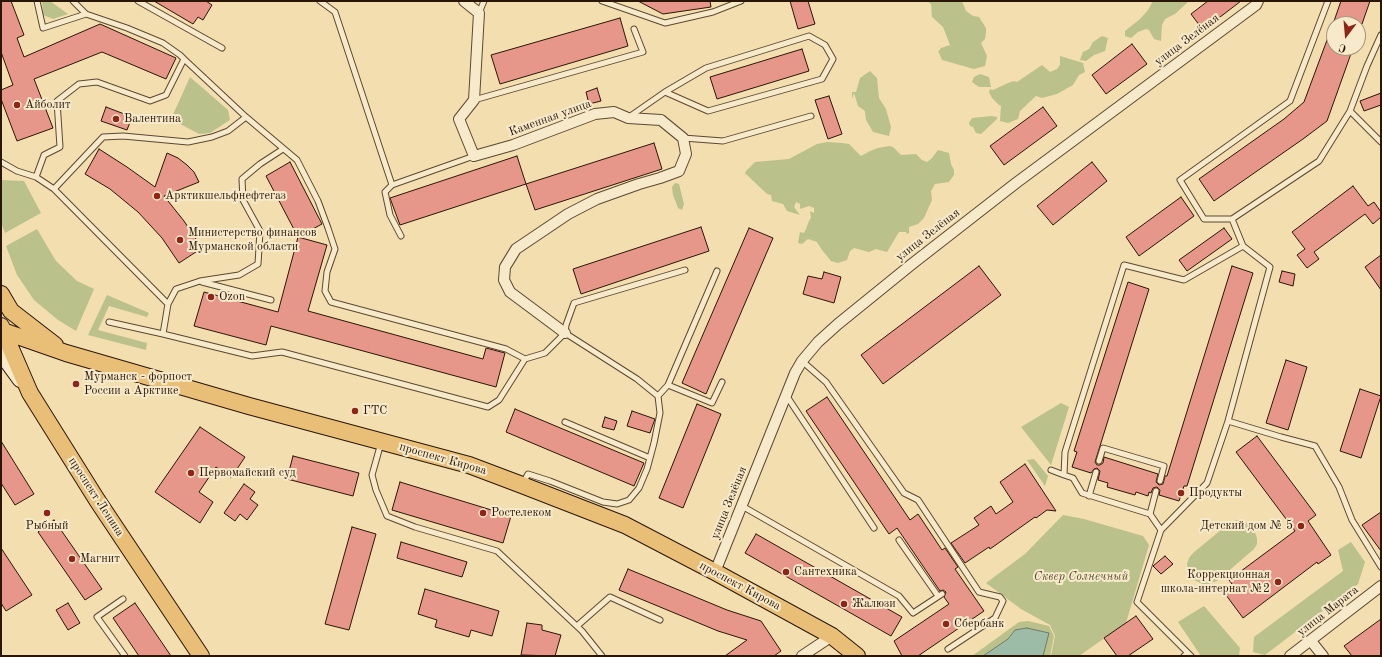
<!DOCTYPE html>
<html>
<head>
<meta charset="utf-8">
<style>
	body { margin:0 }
	#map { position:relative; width:1382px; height:657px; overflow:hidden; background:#f2deaf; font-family:"Old Standard TT",serif }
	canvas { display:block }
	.frame { position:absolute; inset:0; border:2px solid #2a1606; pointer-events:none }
	.north { position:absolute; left:1326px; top:16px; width:40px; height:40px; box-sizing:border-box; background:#f7eacb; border:1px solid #a5957c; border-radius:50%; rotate:196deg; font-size:11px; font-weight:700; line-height:16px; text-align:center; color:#2a1606 }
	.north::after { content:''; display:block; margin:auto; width:14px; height:18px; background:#8f2418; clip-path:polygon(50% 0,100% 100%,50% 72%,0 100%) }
</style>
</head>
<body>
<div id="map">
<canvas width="1382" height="657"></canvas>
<div class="frame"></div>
<div class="north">С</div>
</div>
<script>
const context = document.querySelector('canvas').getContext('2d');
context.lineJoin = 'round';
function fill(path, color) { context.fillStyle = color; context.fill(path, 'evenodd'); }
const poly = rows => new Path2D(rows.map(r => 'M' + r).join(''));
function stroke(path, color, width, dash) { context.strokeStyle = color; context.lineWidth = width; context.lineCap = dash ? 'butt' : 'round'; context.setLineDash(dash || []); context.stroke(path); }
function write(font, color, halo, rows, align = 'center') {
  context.font = font + ' "Old Standard TT",serif'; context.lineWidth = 4; context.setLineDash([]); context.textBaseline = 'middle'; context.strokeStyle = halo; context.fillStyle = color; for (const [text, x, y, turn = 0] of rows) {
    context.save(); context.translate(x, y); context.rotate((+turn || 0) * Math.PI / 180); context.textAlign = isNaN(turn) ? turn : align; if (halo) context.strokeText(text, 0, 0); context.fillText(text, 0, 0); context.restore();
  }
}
const green = poly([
	[42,1,50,1,68,14,53,19,43,15],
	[927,1,962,1,966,11,973,16,979,17,986,28,986,33,985,39,981,43,987,56,985,66,974,69,942,60,939,53,938,52,941,48,950,45,943,27,932,17,931,4],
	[1153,1,1189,1,1175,14,1165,19,1162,25,1161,41,1154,39,1149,30,1146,29,1138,32,1131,38,1125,36,1125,31,1140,19,1148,10],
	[1102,36,1108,38,1105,51,1094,55,1086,61,1080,60,1083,52,1089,49,1093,42],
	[1060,56,1083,63,1085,72,1079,75,1073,85,1057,94,1042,98,1036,96,1020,111,1018,119,1008,123,1000,121,1001,106,999,105,992,98,989,92,990,89,993,90,1008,83,1014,81,1017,82,1042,65,1050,72,1057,69,1060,65],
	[870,71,877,78,879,98,886,109,891,127,889,136,873,132,866,120,865,111,858,106,854,93,852,99,852,92,856,92,860,78],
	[980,74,989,77,991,87,979,87,972,82,974,77],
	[190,77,228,110,230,120,210,133,199,134,171,119],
	[991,116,997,117,997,119,981,134,976,133,973,127,970,126,969,123,972,118],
	[827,142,842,143,849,144,861,156,870,151,878,148,890,146,893,147,901,155,916,154,922,160,927,162,932,158,938,150,949,153,951,164,954,170,954,175,949,182,935,184,931,191,932,200,924,218,918,224,909,227,909,233,907,234,906,232,899,232,887,252,876,249,869,252,854,248,850,251,847,260,838,263,831,261,822,250,817,242,808,239,802,244,798,243,800,232,804,233,806,229,809,221,811,218,810,211,814,213,814,208,809,206,800,209,800,204,796,202,794,207,800,215,787,211,783,204,772,201,771,195,767,194,747,175,745,174,746,171,755,162,789,159,817,144],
	[1,180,24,181,41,213,5,233,1,222],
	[675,183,679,184,684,204,682,210,678,208,673,195,672,187],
	[37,229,56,261,77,281,94,289,76,331,58,320,34,300,17,275,6,246],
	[107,295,149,313,147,317,109,306,98,330,147,343,146,350,88,335],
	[1061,403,1069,407,1051,465,1021,427],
	[1034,459,1048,476,1045,486,1027,460],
	[1063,515,1084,519,1143,536,1149,545,1126,623,1079,656,1051,656,1055,636,1050,625,1021,609,986,583,1025,554],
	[1237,520,1249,523,1253,527,1257,538,1257,544,1254,549,1217,581,1205,585,1194,580,1190,576,1188,570,1187,564,1189,558,1193,553,1227,525,1232,522],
	[1351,542,1365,562,1358,584,1265,655,1253,652,1254,637,1343,571,1338,550],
	[1204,606,1240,648,1239,656,1201,656,1178,622],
	[1028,621,1049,626,1054,636,1050,656,1043,656,1048,633,1015,630,1008,639,983,656,972,656,1019,622]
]);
const water = poly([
	[1027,628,1049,633,1043,656,983,656,1008,639,1015,630,1027,628]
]);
const building = poly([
	[1,1,11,1,24,35,17,38,24,57,100,24,176,58,166,79,102,52,34,79,53,128,17,141,1,99,1,90,13,85,1,52,1,1],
	[154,1,206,1,212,5,203,20,198,17,193,24,154,1],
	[638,1,710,1,711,7,663,14,638,1],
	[790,1,808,1,815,24,798,29,790,1],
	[1208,1,1241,1,1203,30,1191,14,1208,1],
	[1341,1,1370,1,1362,24,1333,24,1341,1],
	[620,18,628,46,500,84,491,55,620,18],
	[1333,24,1334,24,1334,48,1353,48,1327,121,1303,139,1214,201,1199,179,1284,119,1304,102,1333,24],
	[1132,44,1147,64,1106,94,1092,75,1132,44],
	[802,49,809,71,717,99,710,77,802,49],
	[597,88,601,101,589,104,586,92,597,88],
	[1381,93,1381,105,1364,111,1360,101,1381,93],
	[829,96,842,134,828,139,815,100,829,96],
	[106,107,132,117,127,130,101,121,106,107],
	[1043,107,1057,126,1004,165,990,146,1043,107],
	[654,143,662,169,535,210,526,184,654,143],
	[99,149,127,167,155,187,167,153,178,158,187,165,194,172,199,182,164,196,184,221,202,248,179,263,162,238,138,212,110,189,85,174,99,149],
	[517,156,526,184,400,225,390,198,517,156],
	[290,162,322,224,298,237,266,176,290,162],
	[1092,162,1107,181,1053,225,1037,206,1092,162],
	[1353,186,1368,206,1374,202,1381,212,1381,217,1373,224,1365,214,1314,252,1319,259,1307,268,1297,255,1305,249,1292,232,1353,186],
	[1181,197,1194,216,1139,256,1126,237,1181,197],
	[701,227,709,251,581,294,573,269,701,227],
	[749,228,773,238,706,394,682,383,749,228],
	[1224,228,1232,239,1187,271,1179,260,1224,228],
	[298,237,327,245,308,311,483,359,486,348,505,353,496,387,271,326,266,345,194,326,204,292,278,312,298,237],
	[1381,255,1381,290,1365,267,1381,255],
	[979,266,1001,295,883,384,861,355,979,266],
	[1232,266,1253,273,1187,486,1184,486,1179,501,1159,495,1160,490,1157,487,1153,488,1151,493,1149,492,1148,496,1136,492,1135,495,1107,487,1108,483,1098,480,1100,471,1097,468,1094,469,1091,473,1072,467,1077,452,1074,451,1128,282,1149,289,1095,462,1097,465,1100,465,1103,463,1104,457,1158,474,1156,482,1159,485,1163,484,1165,476,1167,476,1232,266],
	[1282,271,1295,274,1293,286,1279,282,1282,271],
	[824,272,841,277,834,303,803,294,808,276,822,279,824,272],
	[1286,360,1307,367,1288,430,1266,423,1286,360],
	[1360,389,1381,396,1361,458,1340,451,1360,389],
	[827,397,910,520,918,514,942,550,945,548,958,567,955,569,984,611,918,656,902,656,894,641,949,604,944,597,946,592,943,590,940,591,897,528,889,534,806,411,827,397],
	[697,404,721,414,683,508,659,498,697,404],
	[515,409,644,463,634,486,506,432,515,409],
	[632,411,655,419,650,433,627,426,632,411],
	[605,417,617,421,614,430,602,427,605,417],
	[200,427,245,457,231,478,216,467,199,492,213,502,200,523,155,492,200,427],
	[1257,436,1316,515,1308,521,1331,555,1318,564,1317,562,1243,618,1226,595,1235,588,1229,580,1295,531,1236,452,1257,436],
	[1,441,34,494,15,505,1,483,1,441],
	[293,456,359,473,353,496,287,479,293,456],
	[1025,464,1056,511,1047,510,1036,518,1035,517,990,549,989,547,965,563,951,543,979,525,974,518,991,506,996,514,1013,502,1000,482,1025,464],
	[400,482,511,516,503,543,392,510,400,482],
	[244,484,255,492,250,499,258,505,247,520,240,514,235,521,224,513,244,484],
	[1381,512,1381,551,1362,525,1381,512],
	[54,520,102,589,85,600,38,532,54,520],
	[352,527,376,534,349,630,325,624,352,527],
	[756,534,902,617,891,636,745,553,756,534],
	[401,542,467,562,462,577,397,558,401,542],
	[1,548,32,595,6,611,1,603,1,548],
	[1165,556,1173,564,1161,574,1153,566,1165,556],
	[628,569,727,610,761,621,781,651,774,656,725,656,747,640,718,631,619,590,628,569],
	[425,589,499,611,492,636,471,630,469,637,435,627,437,620,418,614,425,589],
	[68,603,80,623,68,630,56,610,68,603],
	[135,603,171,656,139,656,113,618,135,603],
	[1136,616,1153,639,1128,656,1117,656,1104,638,1136,616],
	[1381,619,1381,656,1352,656,1344,646,1381,619],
	[527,623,542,625,542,630,561,635,555,656,521,655,527,623]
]);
const lane = poly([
	[37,1,43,28,86,14],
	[138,1,222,48],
	[320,1,335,12,392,185],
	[602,1,665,23,713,12,741,1],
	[1328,1,1290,101,1180,180,1204,219,1232,219,1319,161,1350,111],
	[479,13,484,1],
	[1381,35,1367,66,1350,111,1381,142],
	[184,59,246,117],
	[474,100,643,52,634,29],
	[629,117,665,92,708,111,822,79,833,59,825,45,809,36,706,68,665,92],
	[683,138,723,141,811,116],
	[1,162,17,171,36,177,44,155,60,147,57,101,79,84,97,82,150,101,166,95,184,59,180,55,163,43,127,28,86,14,73,1],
	[36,177,54,189,103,137,123,136,188,142,212,137,228,131,246,117,297,160,318,201,328,228,335,249,327,272,325,291,331,302,506,349,525,359,545,353,565,333,566,325,574,303,685,270],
	[54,189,168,304,163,334,252,356,282,352,488,407,499,400,525,359],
	[1232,219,1243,246,1270,267,1228,421,1207,483,1161,530,1150,514,1082,493,1073,478,1064,475,1065,452,1124,265,1184,280,1243,246],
	[401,236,390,215,385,192,392,185,474,156],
	[202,282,271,300],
	[168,304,176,289,200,281,239,275,258,264,260,231,243,200,242,179,260,164,283,149],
	[109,322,163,334],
	[802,361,826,382,904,493,918,500,979,592,1000,597,1003,601,995,618,948,649],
	[668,385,712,403,722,382],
	[786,395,874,528],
	[658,396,668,385,717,271],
	[1228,421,1281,437,1315,446,1339,487,1352,520,1381,567],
	[565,422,650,458],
	[381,443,372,475,376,490,387,516,415,527,497,551,582,631,602,656],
	[1099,461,1103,448,1164,466,1160,481],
	[1051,470,1064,475],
	[523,483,528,474,550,481,603,502,617,504,629,500,639,488,647,469,654,443,660,413,658,396,637,379,565,333],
	[1089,496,1096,472],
	[742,506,899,596,913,613,942,594],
	[1150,514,1156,491],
	[1161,530,1137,602,1188,653],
	[899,540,938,596],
	[123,599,97,617,125,656],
	[577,626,610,597,660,620],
	[1184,656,1188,653,1191,656]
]);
const street = poly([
	[464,1,479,13,474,100,459,119,474,156,513,145,595,114,614,112,628,118,661,120,683,138,686,154,679,171,660,178,639,184,597,199,568,214,516,249,505,267,504,280,510,292,565,333],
	[715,572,795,373,802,361,818,342,838,324,912,264,1016,183,1256,5,1258,1],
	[1311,641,1323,656],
	[802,656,832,636],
	[1290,656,1381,586]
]);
const secondary = poly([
	[1,354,20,380]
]);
const primary = poly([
	[1,294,11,311,55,345],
	[1,326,30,393,97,500,201,656],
	[3,331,66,353,249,406,469,465,522,485,625,525,715,572,832,636,857,656]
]);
const markers = [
	[17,105,4,"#8f2418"],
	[116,119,4,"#8f2418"],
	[157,196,4,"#8f2418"],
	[180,240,4,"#8f2418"],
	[211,297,4,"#8f2418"],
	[76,384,4,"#8f2418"],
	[355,411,4,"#8f2418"],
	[191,473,4,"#8f2418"],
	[1181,493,4,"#8f2418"],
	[47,513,4,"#8f2418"],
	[483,513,4,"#8f2418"],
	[1301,526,4,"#8f2418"],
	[72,559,4,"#8f2418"],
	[786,572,4,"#8f2418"],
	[1278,582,4,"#8f2418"],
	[844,604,4,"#8f2418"],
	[946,624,4,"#8f2418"]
];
const streetNames = [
	["улица Зелёная",1187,40,-37],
	["Каменная улица",550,118,-20],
	["улица Зелёная",928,235,-38],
	["проспект Кирова",443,459,16],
	["проспект Ленина",96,497,57],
	["улица Зелёная",729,503,-68],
	["проспект Кирова",740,586,28],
	["улица Марата",1328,611,-38]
];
const poiNames = [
	["Айболит",25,105],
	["Валентина",124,119],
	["Арктикшельфнефтегаз",165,196],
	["Министерство финансов",188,233],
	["Мурманской области",188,247],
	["Ozon",219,297],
	["Мурманск - форпост",84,377],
	["России а Арктике",84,391],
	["ГТС",363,411],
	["Первомайский суд",199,473],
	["Продукты",1189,493],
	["Ростелеком",491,513],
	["Рыбный",47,526,"center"],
	["Детский дом № 5",1293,526,"right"],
	["Магнит",80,559],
	["Сантехника",794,572],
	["Коррекционная",1270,575,"right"],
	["школа-интернат №2",1270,589,"right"],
	["Жалюзи",852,604],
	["Сбербанк",954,624]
];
const parkNames = [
	["Сквер Солнечный",1081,577]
];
fill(green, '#bbc18a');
fill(water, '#9cbca8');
stroke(water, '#6e7a67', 1);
fill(building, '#e7968a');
stroke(building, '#2a1606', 1);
stroke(lane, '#5c4830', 7);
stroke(street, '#5c4830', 12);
stroke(secondary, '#2a1606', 16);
stroke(primary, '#2a1606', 18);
stroke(lane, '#f7eacb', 5);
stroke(street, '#f7eacb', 10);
stroke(secondary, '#f7eacb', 14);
stroke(primary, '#e9bf78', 16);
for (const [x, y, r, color] of markers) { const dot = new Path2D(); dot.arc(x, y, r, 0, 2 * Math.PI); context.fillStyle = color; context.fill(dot); stroke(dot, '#f7eacb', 1.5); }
write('12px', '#2a1606', '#f7eacb', streetNames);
write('12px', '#2a1606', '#f7eacb', poiNames, 'left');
write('italic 12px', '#56492e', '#f7eacb', parkNames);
</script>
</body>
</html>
